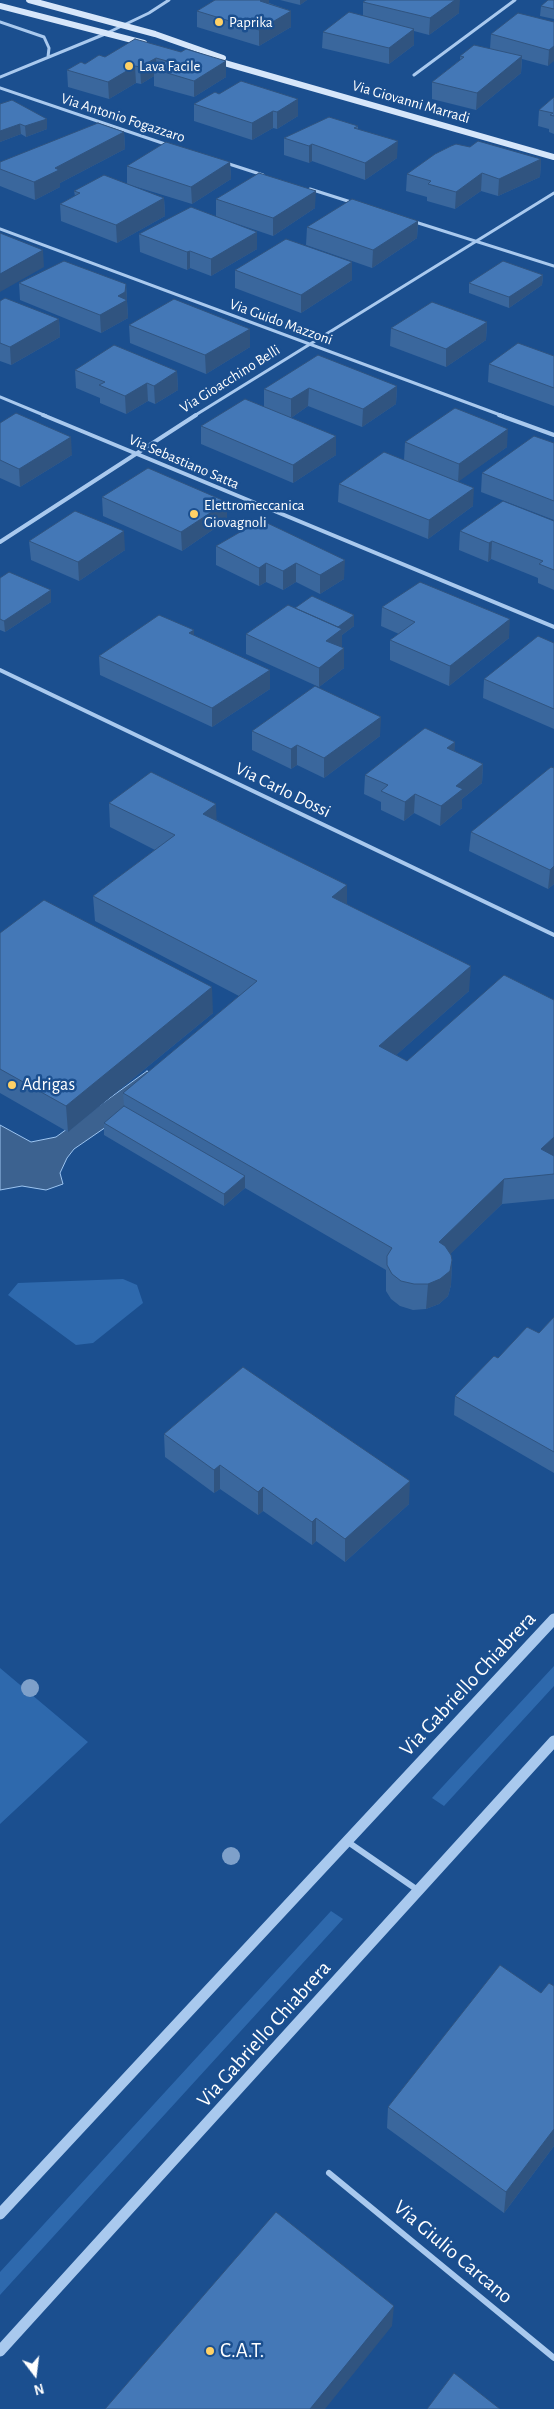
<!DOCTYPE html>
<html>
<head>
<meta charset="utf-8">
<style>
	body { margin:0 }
	#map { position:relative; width:554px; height:2409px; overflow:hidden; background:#1b4f8f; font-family:"Alegreya Sans",sans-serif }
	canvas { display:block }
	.north { position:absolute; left:10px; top:2349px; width:50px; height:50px; -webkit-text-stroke:4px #1b4f8f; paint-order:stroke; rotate:165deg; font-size:14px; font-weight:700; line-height:20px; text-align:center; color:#fff }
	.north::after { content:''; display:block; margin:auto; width:18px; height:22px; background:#fff; clip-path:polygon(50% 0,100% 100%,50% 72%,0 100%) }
</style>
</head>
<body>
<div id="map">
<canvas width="554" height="2409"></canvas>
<div class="north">N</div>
</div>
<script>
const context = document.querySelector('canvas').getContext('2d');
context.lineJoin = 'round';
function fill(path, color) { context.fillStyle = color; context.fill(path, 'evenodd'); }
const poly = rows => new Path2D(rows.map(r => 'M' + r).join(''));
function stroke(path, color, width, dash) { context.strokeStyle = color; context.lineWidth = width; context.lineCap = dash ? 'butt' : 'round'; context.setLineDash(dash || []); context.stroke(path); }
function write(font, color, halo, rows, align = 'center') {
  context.font = font + ' "Alegreya Sans",sans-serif'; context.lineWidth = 5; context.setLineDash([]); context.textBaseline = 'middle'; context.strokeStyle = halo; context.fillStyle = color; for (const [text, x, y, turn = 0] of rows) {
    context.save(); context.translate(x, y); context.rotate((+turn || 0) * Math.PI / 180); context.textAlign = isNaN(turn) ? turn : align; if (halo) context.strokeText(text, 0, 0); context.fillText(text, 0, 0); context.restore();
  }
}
const green = poly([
	[123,1279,137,1285,143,1303,93,1343,76,1345,8,1295,18,1283],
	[554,1666,554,1686,444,1806,432,1798],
	[0,1668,88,1742,0,1824],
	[331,1911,343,1919,0,2295,0,2272]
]);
const water = poly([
	[147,1071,164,1082,135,1107,74,1149,67,1158,60,1173,63,1184,46,1190,22,1186,0,1190,0,1125,31,1142,56,1137,147,1071]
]);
const minorFar2 = poly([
	[0,22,44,37,49,48,48,57],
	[414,75,515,0],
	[0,77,105,34,149,13,169,0],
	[0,88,168,145],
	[226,163,263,175],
	[310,189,354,203],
	[412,221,554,266],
	[0,229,503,416],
	[0,397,46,416],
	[194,416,554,193]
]);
const minorFar1 = poly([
	[43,415,554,627],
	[499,415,554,435],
	[0,542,196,415],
	[0,670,554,935]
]);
const minor = poly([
	[348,1842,419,1891],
	[329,2173,554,2358]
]);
const tertiary = poly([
	[0,2214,554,1619],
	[0,2351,554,1741]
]);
const secondary = poly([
	[29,0,155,34,223,58],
	[0,6,144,43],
	[214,60,554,157]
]);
const trees = [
	[30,1688],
	[231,1856]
];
const wall = poly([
	[215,0,269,0,269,3,291,11,291,27,259,46,197,27,197,11],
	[280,0,307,0,300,5],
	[554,0,554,19,540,16,541,6],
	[363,2,459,13,429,35,414,31,414,45,389,64,322,48,323,32,363,16],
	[554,22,548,66,522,59,521,73,476,110,432,99,432,82,460,60,460,56,490,49,491,34],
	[181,52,226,61,226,77,194,97,154,86,154,76,141,84,136,83,109,99,68,87,67,70,85,64],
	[219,94,298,99,298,116,277,129,273,128,252,140,194,121,194,104],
	[554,97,554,134,549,132,549,129,538,126,539,110],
	[0,104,47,119,47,129,26,137,21,134,0,142],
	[358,126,358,130,397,158,365,180,312,161,309,163,284,155,284,138],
	[124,132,125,149,60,183,60,187,35,200,0,186,0,162],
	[470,147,541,159,540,177,498,196,481,191,455,209,427,201,427,197,406,191,407,174],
	[230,162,231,179,192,204,127,184,127,166],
	[74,191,164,198,165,216,117,243,61,221,60,204,75,196],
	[216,199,315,208,273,236,223,219,257,232,257,249,211,276,190,268,187,270,140,252,139,234,216,217],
	[418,221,417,238,372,268,306,245,307,227],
	[352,262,352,280,301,313,235,288,235,270],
	[543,275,542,285,509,308,469,293,469,283],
	[19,283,126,284,128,318,101,333,20,300],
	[0,301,59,319,60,337,11,365,0,361],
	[487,322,486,340,446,367,390,346,391,328],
	[129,325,250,347,206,374,130,343],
	[554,356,554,406,488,382,489,364],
	[75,370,177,371,178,390,155,404,148,401,126,414,100,403,100,398,76,388],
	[397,386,396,404,362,427,308,406,291,418,336,455,293,483,201,444,201,426,264,407,264,389],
	[0,423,72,455,20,487,0,478],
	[405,442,507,447,458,481,473,506,428,539,338,502,339,484,404,460],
	[554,443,554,520,481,492,482,473],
	[102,497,227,502,227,520,182,551,103,516],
	[261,520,344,579,320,594,296,582,283,590,266,582,259,586,216,565,216,546],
	[554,521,554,590,538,583,538,578,491,559,488,562,459,550,460,531],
	[29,541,125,550,79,581,31,560],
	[0,578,51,602,5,632,0,630],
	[382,607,509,638,449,686,390,660,390,640,399,634,381,626],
	[295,608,354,615,354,626,342,635,342,647,344,648,344,668,319,687,246,654,246,634],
	[194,635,270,689,212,727,100,675,99,656],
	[554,643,554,729,483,698,484,679],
	[252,731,380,736,324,778,297,765,291,769,252,750],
	[455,742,454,751,483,764,482,783,462,799,462,808,440,826,414,813,404,821,381,810,381,802,364,794,365,775],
	[554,768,554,884,548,889,469,851,471,832],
	[109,803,217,820,347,904,469,991,396,1055,407,1061,554,1000,554,1199,502,1204,450,1254,452,1260,451,1285,448,1296,439,1304,426,1309,413,1310,400,1306,391,1299,386,1291,386,1270,245,1188,224,1206,104,1135,104,1123,124,1106,123,1093,239,996,95,921,93,896,155,850,110,827],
	[0,933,213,1013,68,1132,0,1093],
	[554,1317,554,1473,454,1415,455,1396,498,1358,539,1333],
	[164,1434,409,1504,345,1562,316,1541,312,1545,263,1511,258,1515,220,1489,214,1493,165,1457],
	[554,1986,554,2146,504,2213,387,2128,388,2107,541,1993]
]);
const shadedWall = poly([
	[261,0,269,0,269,12,260,1],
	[300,0,307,0,300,5],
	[455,0,460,0,459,13,429,35,430,18],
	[291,11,291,27,259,46,259,30],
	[414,29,414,45,389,64,389,48],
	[554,46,554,61,548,66,549,50],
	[522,56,521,73,476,110,477,93],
	[156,58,157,70,154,69,154,76,141,84,140,67],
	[226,61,226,77,194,97,194,81],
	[135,66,136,83,109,99,108,82],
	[298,99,298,116,277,129,277,112],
	[273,111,273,128,252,140,252,123],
	[47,119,47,129,26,137,25,126],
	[20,124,21,134,0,142,0,131],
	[124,132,125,149,60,183,60,187,35,200,34,182,55,168],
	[398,141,397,158,365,180,365,163],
	[312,144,312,161,309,163,309,146],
	[541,159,540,177,498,196,499,179],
	[230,162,231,179,192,204,191,187],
	[482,173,481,191,455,209,456,192],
	[316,191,315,208,273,236,273,218],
	[164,198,165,216,117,243,116,225],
	[418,221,417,238,372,268,373,250],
	[257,232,257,249,211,276,211,259],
	[43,250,44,267,0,292,0,274],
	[190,251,190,268,187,270,187,252],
	[352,262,352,280,301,313,301,295],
	[543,275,542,285,509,308,509,297],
	[126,284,128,318,101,333,100,315,118,296],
	[59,319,60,337,11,365,10,347],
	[487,322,486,340,446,367,446,349],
	[250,329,250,347,206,374,205,355],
	[177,371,178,390,155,404,154,386],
	[147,383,148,401,126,414,125,396],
	[397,386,396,404,362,427,363,409],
	[309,388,308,406,291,418,291,399],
	[508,429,507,447,458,482,459,464],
	[336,436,336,455,293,483,293,465],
	[71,437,72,455,20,487,19,469],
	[474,488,473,506,428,539,429,520],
	[227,502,227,520,182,551,181,532],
	[124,531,125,550,79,581,78,562],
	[492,541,491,559,488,562,489,543],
	[345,560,344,579,320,594,320,575],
	[266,563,266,582,259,586,259,568],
	[296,563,296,582,283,590,283,571],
	[51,590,51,602,5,632,4,621],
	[354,615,354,626,342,635,342,648,326,641,332,631],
	[510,619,509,638,449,686,450,666],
	[194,630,194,649,189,633],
	[344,648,344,668,319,687,319,668],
	[270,670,270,689,212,727,212,708],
	[381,717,380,736,324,778,324,758],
	[455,742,454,761,447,748],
	[297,745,297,765,291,769,291,749],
	[483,764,482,783,462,799,462,808,440,826,441,806,456,786],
	[415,794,414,813,404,821,405,802],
	[216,804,217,829,203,814],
	[554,866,554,884,548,889,550,870],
	[347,885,347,910,332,897],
	[471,966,469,991,378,1071,379,1046],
	[212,987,213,1013,68,1132,66,1106],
	[554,1137,554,1160,541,1149],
	[245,1176,245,1188,224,1206,224,1194],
	[504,1179,502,1204,437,1267,439,1242],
	[452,1260,451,1285,448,1296,439,1304,426,1309,428,1284],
	[220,1465,220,1489,214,1493,214,1470],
	[410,1481,409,1504,345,1562,345,1539],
	[263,1487,263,1511,258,1515,258,1492],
	[316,1518,316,1541,312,1545,312,1522],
	[554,2129,554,2146,504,2213,506,2192],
	[394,2306,392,2326,325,2409,310,2409]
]);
const building = poly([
	[215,0,261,0,260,1,291,11,259,30,197,11,215,0],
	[366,0,455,0,430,18,363,2,366,0],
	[548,0,554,0,554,9,541,6,548,0],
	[349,12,414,29,389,48,323,32,349,12],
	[518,13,554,22,554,46,549,50,491,34,518,13],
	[135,39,181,52,186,49,226,61,194,81,154,69,167,61,156,58,140,67,135,66,108,82,67,70,81,62,85,64,99,55,105,57,135,39],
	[474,45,522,56,477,93,432,82,464,57,460,56,474,45],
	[241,81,298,99,277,112,273,111,252,123,194,104,215,92,219,94,241,81],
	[554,97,554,116,550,115,553,113,539,110,554,97],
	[12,100,47,119,25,126,20,124,0,131,0,104,12,100],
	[329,117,358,126,354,128,398,141,365,163,312,144,309,146,284,138,329,117],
	[98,123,124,132,55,168,59,170,34,182,0,169,0,162,98,123],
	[478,141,541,159,499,179,482,173,456,192,428,184,431,181,407,174,435,154,451,146,456,144,470,147,478,141],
	[166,142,230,162,191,187,127,166,166,142],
	[259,173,316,191,273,218,216,199,259,173],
	[104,175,164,198,116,225,60,204,80,193,74,191,104,175],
	[352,199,418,221,373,250,307,227,352,199],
	[191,207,257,232,211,259,190,251,187,252,139,234,191,207],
	[0,233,43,250,0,274,0,233],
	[286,239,352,262,301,295,235,270,286,239],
	[64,261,126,284,125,292,118,296,127,300,100,315,19,283,64,261],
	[503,261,543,275,509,297,469,283,503,261],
	[5,298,59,319,10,347,0,343,0,301,5,298],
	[174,299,250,329,205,355,129,325,174,299],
	[432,302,487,322,446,349,391,328,432,302],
	[518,343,554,356,554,388,489,364,518,343],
	[114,345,177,371,154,386,147,383,125,396,99,385,105,382,75,370,114,345],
	[318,355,397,386,363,409,309,388,291,399,264,389,318,355],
	[245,399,336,436,293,465,201,426,245,399],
	[455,408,508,429,459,464,405,442,455,408],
	[16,413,71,437,19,469,0,460,0,423,16,413],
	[534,436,554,443,554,501,482,473,534,436],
	[384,452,474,488,429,520,339,484,384,452],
	[148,468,227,502,181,532,102,497,148,468],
	[503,501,554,521,554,570,539,564,543,561,492,541,489,543,460,531,503,501],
	[75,511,124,531,78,562,29,541,75,511],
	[261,520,345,560,320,575,296,563,283,571,266,563,259,568,216,546,261,520],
	[9,572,51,590,4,621,0,619,0,578,9,572],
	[420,582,510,619,450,666,390,640,415,622,382,607,420,582],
	[312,596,354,615,338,627,295,608,312,596],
	[288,605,342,629,326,641,344,648,319,668,246,634,288,605],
	[159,615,194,630,189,633,270,670,212,708,99,656,159,615],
	[538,636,554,643,554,709,484,679,538,636],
	[315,686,381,717,324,758,297,745,291,749,252,731,315,686],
	[425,728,455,742,447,748,483,764,456,786,463,789,441,806,415,794,405,802,381,791,388,785,365,775,425,728],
	[551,767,554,768,554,866,550,870,471,832,551,767],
	[151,772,216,804,203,814,347,885,332,897,471,966,379,1046,407,1061,504,975,554,1000,554,1137,541,1149,554,1156,554,1174,504,1179,439,1242,445,1246,451,1255,452,1260,450,1271,440,1279,428,1284,414,1284,401,1281,392,1274,387,1265,387,1256,392,1248,123,1093,257,981,93,896,175,835,109,803,151,772],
	[44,900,212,987,66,1106,0,1069,0,933,44,900],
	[124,1106,245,1176,224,1194,104,1123,124,1106],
	[554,1317,554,1452,455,1396,494,1356,498,1358,527,1327,539,1333,554,1317],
	[243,1367,410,1481,345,1539,316,1518,312,1522,263,1487,258,1492,220,1465,214,1470,164,1434,243,1367],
	[500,1965,541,1993,549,1983,554,1986,554,2129,506,2192,388,2107,500,1965],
	[276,2212,394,2306,310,2409,105,2409,276,2212],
	[454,2373,500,2409,427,2409,454,2373]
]);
const markers = [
	[219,22,5,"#ffd166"],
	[129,66,5,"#ffd166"],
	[194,514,5,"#ffd166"],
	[12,1085,5,"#ffd166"],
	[210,2351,5,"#ffd166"]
];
const farPoinames = [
	["Paprika",229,22],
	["Lava Facile",139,66],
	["Elettromeccanica",204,505],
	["Giovagnoli",204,522]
];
const farStreetnames = [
	["Via Giovanni Marradi",411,102,16],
	["Via Antonio Fogazzaro",123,118,18],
	["Via Guido Mazzoni",281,322,20],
	["Via Gioacchino Belli",230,379,-32],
	["Via Sebastiano Satta",184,462,23]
];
const streetNames = [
	["Via Carlo Dossi",283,790,26]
];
const poiNames = [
	["Adrigas",22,1085]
];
const nearStreetnames = [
	["Via Gabriello Chiabrera",468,1684,-47],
	["Via Gabriello Chiabrera",264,2034,-48],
	["Via Giulio Carcano",453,2252,40]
];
const nearPoinames = [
	["C.A.T.",220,2351]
];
fill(green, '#2e69ad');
fill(water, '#3c6290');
stroke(water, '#9cc4f0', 1);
stroke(minorFar2, '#a9c9ee', 3);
stroke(minorFar1, '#a9c9ee', 4);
stroke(minor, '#a9c9ee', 6);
stroke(tertiary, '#a9c9ee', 11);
stroke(secondary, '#d6e6fa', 6);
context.fillStyle = '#7ea0ca';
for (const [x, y] of trees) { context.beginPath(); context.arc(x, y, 9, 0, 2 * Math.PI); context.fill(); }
fill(wall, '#3a679d');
fill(shadedWall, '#305480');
fill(building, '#4478b7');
stroke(building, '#305480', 1);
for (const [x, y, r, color] of markers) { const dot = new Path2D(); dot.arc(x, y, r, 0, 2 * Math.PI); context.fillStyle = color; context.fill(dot); stroke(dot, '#1b4f8f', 2); }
write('15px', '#fff', '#1b4f8f', farPoinames, 'left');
write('15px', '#fff', '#1b4f8f', farStreetnames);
write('18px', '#fff', '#1b4f8f', streetNames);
write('18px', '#fff', '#1b4f8f', poiNames, 'left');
write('21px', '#fff', '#1b4f8f', nearStreetnames);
write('21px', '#fff', '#1b4f8f', nearPoinames, 'left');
</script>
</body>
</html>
